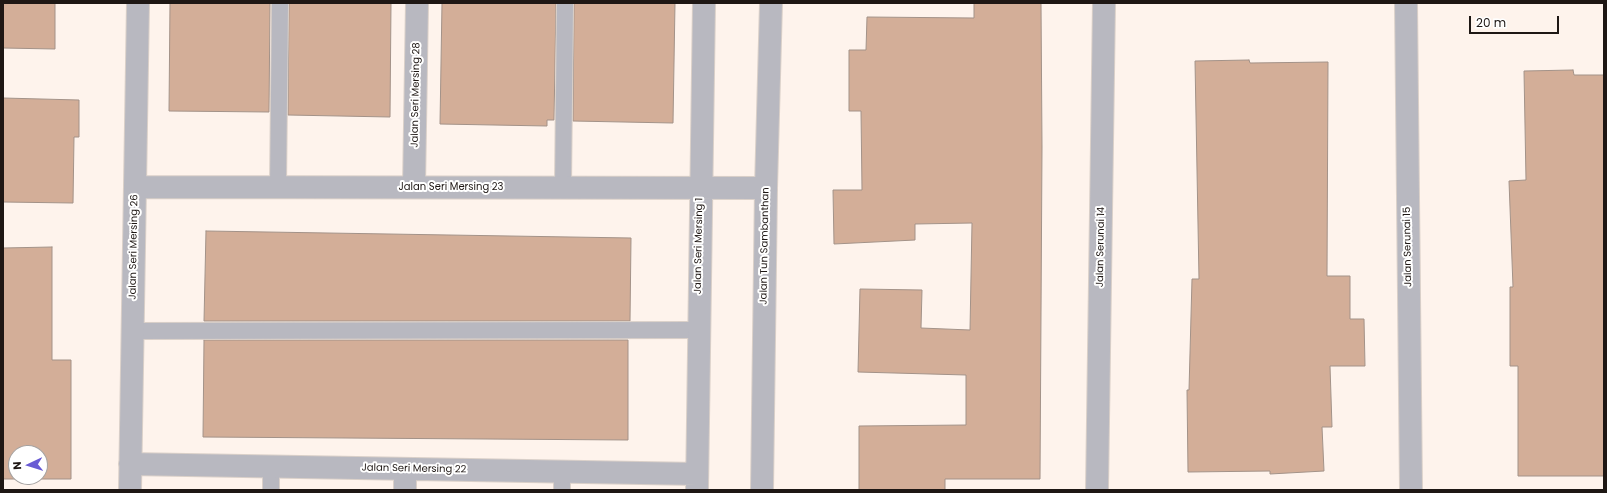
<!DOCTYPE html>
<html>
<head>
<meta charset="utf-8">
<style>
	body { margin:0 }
	#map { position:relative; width:1607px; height:493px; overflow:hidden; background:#fef3ec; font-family:Poppins,sans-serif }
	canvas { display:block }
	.frame { position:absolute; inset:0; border:4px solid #1e1714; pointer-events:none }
	.north { position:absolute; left:8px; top:445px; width:40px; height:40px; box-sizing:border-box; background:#fff; border:1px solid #a5a2a1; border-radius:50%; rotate:266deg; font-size:11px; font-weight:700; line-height:16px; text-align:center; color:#1e1714 }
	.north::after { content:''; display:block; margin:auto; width:14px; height:18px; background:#695bd4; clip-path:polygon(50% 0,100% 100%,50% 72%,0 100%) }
	.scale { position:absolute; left:1469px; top:16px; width:90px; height:18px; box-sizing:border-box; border:2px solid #1e1714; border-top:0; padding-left:5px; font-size:12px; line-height:14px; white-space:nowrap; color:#1e1714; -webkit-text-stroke:3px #fff; paint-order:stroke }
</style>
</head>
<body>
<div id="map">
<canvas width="1607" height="493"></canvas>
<div class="frame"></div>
<div class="north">N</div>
<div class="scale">20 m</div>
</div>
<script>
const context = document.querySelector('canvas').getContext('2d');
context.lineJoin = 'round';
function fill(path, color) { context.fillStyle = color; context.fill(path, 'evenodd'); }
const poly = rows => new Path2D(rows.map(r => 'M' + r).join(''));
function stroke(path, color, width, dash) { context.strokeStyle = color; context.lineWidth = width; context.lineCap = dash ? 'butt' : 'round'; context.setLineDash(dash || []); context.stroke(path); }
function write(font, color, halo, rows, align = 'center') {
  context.font = font + ' Poppins,sans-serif'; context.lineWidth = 4; context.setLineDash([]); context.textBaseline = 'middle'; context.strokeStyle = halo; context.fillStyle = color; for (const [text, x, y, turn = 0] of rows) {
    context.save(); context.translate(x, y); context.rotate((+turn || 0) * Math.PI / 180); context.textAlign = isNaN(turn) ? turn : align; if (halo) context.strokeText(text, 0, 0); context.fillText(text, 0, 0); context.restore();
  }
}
const building = poly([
	[3,3,55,3,55,49,3,48,3,3],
	[170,3,270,3,269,112,169,111,170,3],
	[289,3,391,3,390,117,288,115,289,3],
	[442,3,556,3,554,120,547,120,547,126,440,124,442,3],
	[574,3,675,3,673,123,573,121,574,3],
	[974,3,1041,3,1042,147,1040,479,945,479,945,490,859,490,859,426,966,425,966,375,858,372,860,289,922,290,921,328,970,330,972,223,915,224,915,240,834,244,833,190,862,190,861,111,849,111,849,50,866,50,867,17,974,18,974,3],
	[1249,60,1250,63,1328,62,1327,276,1350,276,1350,319,1364,319,1365,366,1330,366,1332,427,1322,427,1324,471,1270,474,1270,471,1188,472,1187,390,1189,390,1192,279,1199,279,1195,61,1249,60],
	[1573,70,1574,75,1604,75,1604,476,1518,476,1518,366,1510,366,1510,287,1513,287,1509,181,1526,180,1524,71,1573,70],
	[3,98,79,100,79,137,74,137,73,203,3,202,3,98],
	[206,231,631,238,630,321,204,321,206,231],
	[52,247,52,360,71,360,71,479,3,479,3,248,52,247],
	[16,453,40,453,40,477,16,477,16,453],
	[204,340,628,340,628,440,203,437,204,340]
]);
const service = poly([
	[278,187,280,3],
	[563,187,565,3],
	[133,331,698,330],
	[271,490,271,467],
	[562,490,562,471]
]);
const minor = poly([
	[1406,3,1411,490],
	[135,187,766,188],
	[414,187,417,3],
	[130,464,697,474],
	[130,490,138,3],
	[405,490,405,469],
	[697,490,704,3],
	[1097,490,1104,3]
]);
const tertiary = poly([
	[762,490,766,188,771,3]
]);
const streetNames = [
	["Jalan Seri Mersing 28",416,95,-89],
	["Jalan Seri Mersing 23",451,187],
	["Jalan Seri Mersing 1",699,246,-89],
	["Jalan Tun Sambanthan",765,246,-89],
	["Jalan Seri Mersing 26",134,247,-89],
	["Jalan Serunai 14",1101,247,-89],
	["Jalan Serunai 15",1408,247,-91],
	["Jalan Seri Mersing 22",414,469,1]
];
fill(building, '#d3ae98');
stroke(building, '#a39288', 1);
stroke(service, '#dad0c9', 18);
stroke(minor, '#dad0c9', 24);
stroke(tertiary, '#dad0c9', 24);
stroke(service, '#b8b8c0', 16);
stroke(minor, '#b8b8c0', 22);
stroke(tertiary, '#b8b8c0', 22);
write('10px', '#1e1714', '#fff', streetNames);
</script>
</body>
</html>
